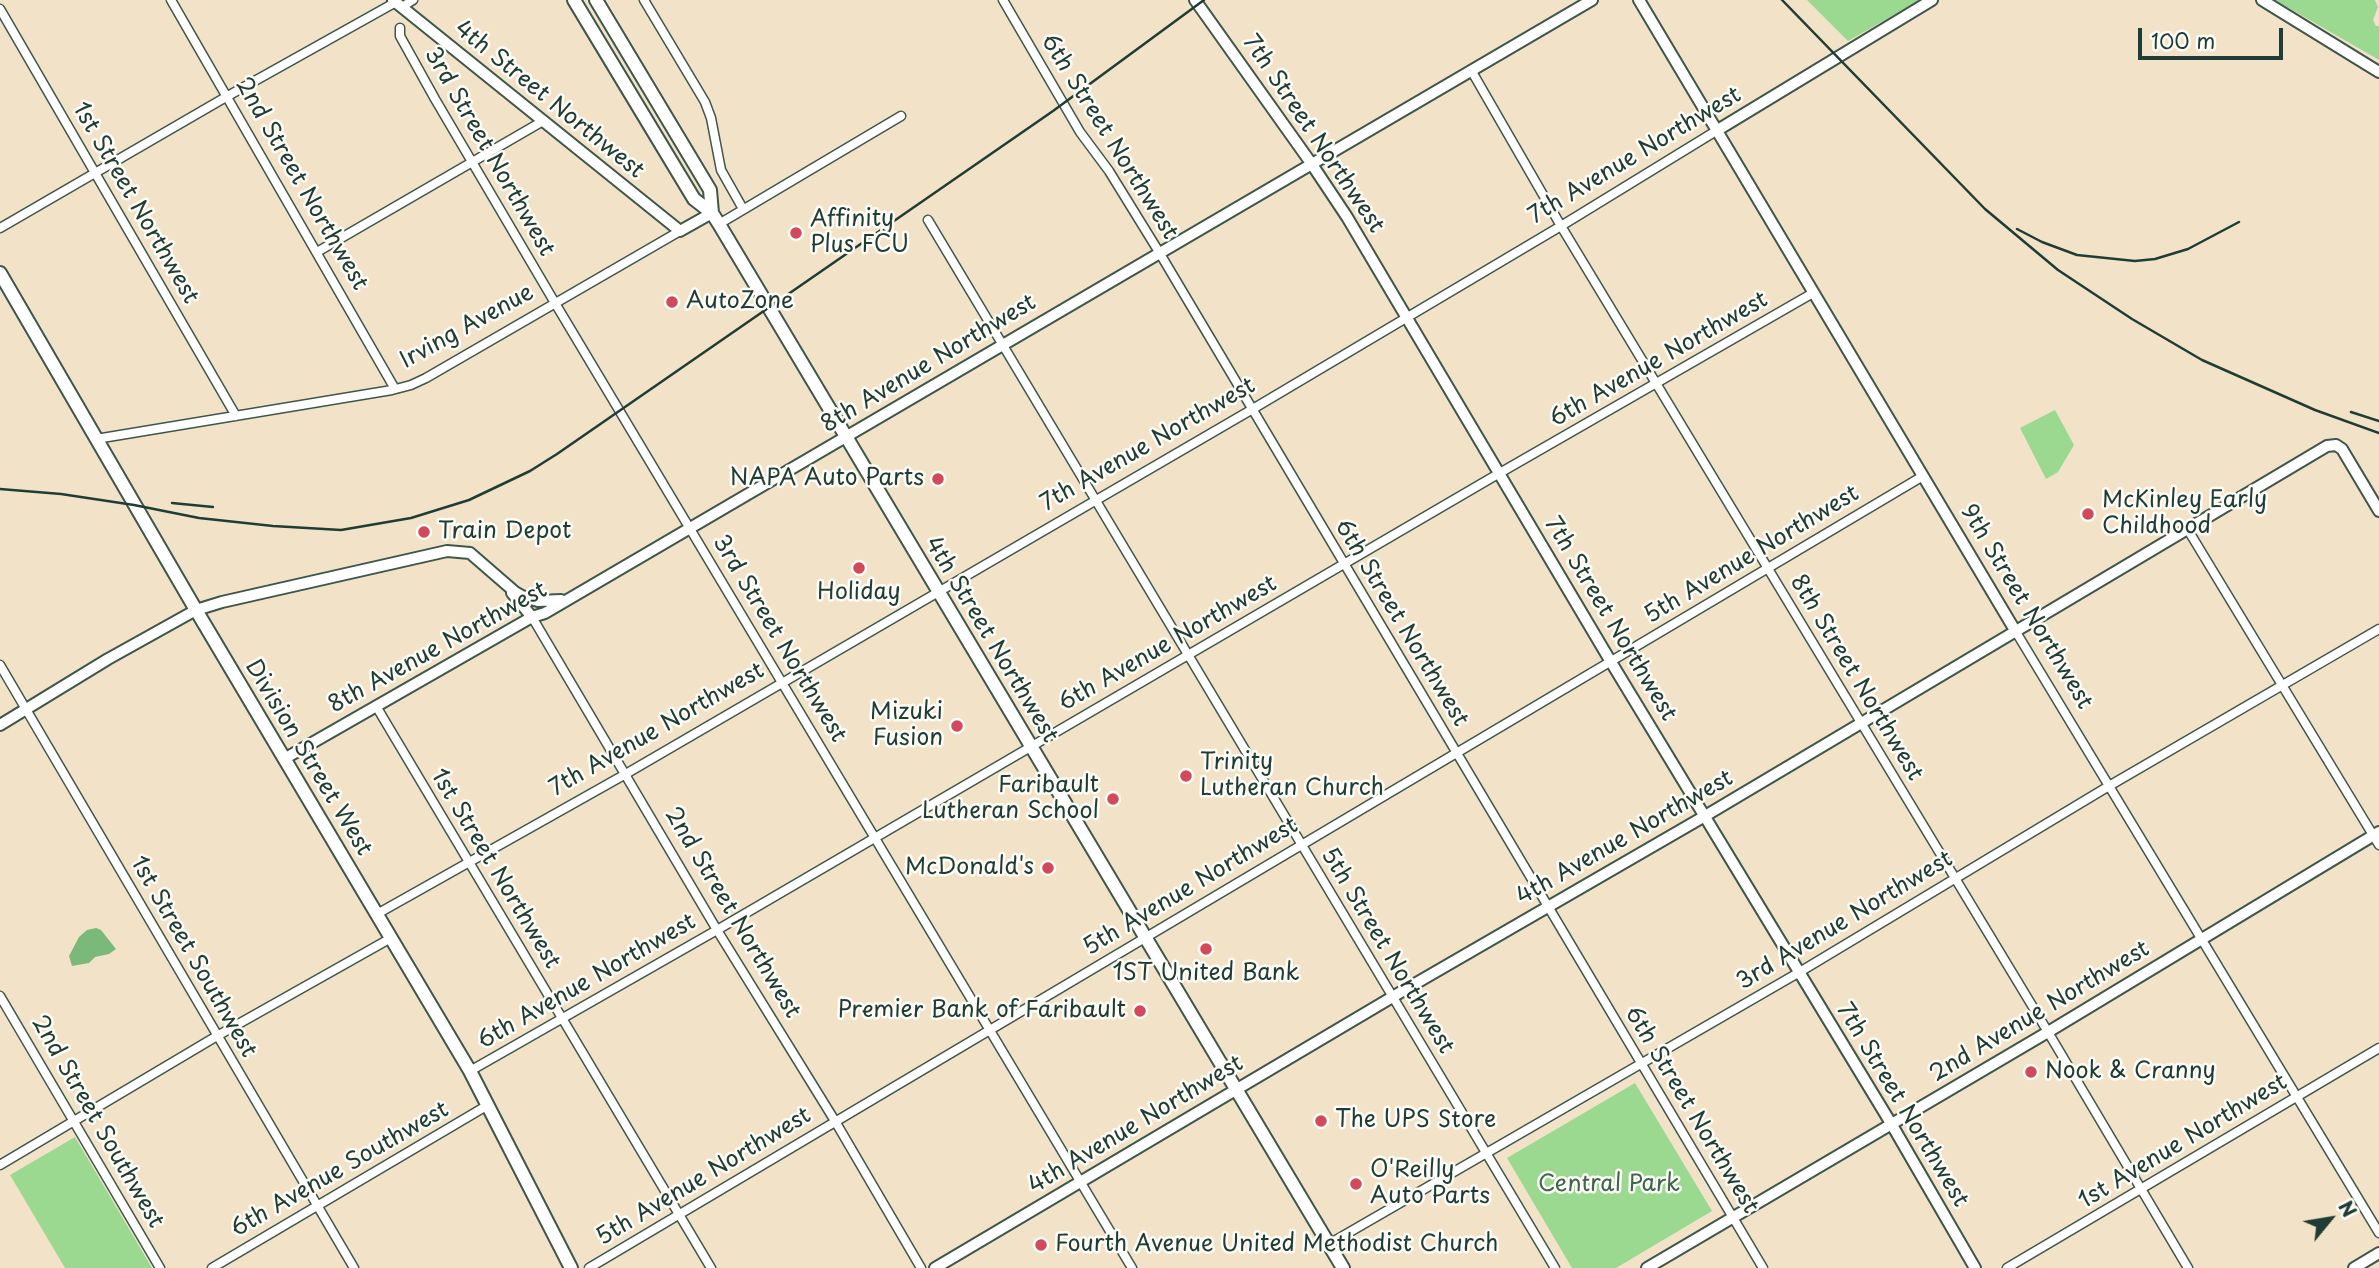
<!DOCTYPE html>
<html>
<head>
<meta charset="utf-8">
<style>
	body { margin:0 }
	#map { position:relative; width:2379px; height:1268px; overflow:hidden; background:#f2e3c8; font-family:"Playpen Sans",sans-serif }
	canvas { display:block }
	.north { position:absolute; left:2295px; top:1184px; width:70px; height:70px; -webkit-text-stroke:5px #fdfcf7; paint-order:stroke; rotate:60deg; font-size:19px; font-weight:700; line-height:28px; text-align:center; color:#1f3d34 }
	.north::after { content:''; display:block; margin:auto; width:24px; height:32px; background:#1f3d34; clip-path:polygon(50% 0,100% 100%,50% 72%,0 100%) }
	.scale { position:absolute; left:2138px; top:28px; width:145px; height:32px; box-sizing:border-box; border:4px solid #1f3d34; border-top:0; padding-left:9px; font-size:21px; line-height:24px; white-space:nowrap; color:#1f3d34; -webkit-text-stroke:5px #fdfcf7; paint-order:stroke }
</style>
</head>
<body>
<div id="map">
<canvas width="2379" height="1268"></canvas>
<div class="north">N</div>
<div class="scale">100 m</div>
</div>
<script>
const context = document.querySelector('canvas').getContext('2d');
context.lineJoin = 'round';
function fill(path, color) { context.fillStyle = color; context.fill(path, 'evenodd'); }
const poly = rows => new Path2D(rows.map(r => 'M' + r).join(''));
function stroke(path, color, width, dash) { context.strokeStyle = color; context.lineWidth = width; context.lineCap = dash ? 'butt' : 'round'; context.setLineDash(dash || []); context.stroke(path); }
function write(font, color, halo, rows, align = 'center') {
  context.font = font + ' "Playpen Sans",sans-serif'; context.lineWidth = 5; context.setLineDash([]); context.textBaseline = 'middle'; context.strokeStyle = halo; context.fillStyle = color; for (const [text, x, y, turn = 0] of rows) {
    context.save(); context.translate(x, y); context.rotate((+turn || 0) * Math.PI / 180); context.textAlign = isNaN(turn) ? turn : align; if (halo) context.strokeText(text, 0, 0); context.fillText(text, 0, 0); context.restore();
  }
}
const green = poly([
	[1807,0,1920,0,1848,41],
	[2275,0,2375,0,2378,7,2373,20,2376,26,2379,26,2379,60],
	[2055,410,2074,445,2058,472,2046,479,2020,428],
	[1635,1083,1712,1211,1616,1268,1572,1268,1507,1158],
	[75,1137,152,1268,65,1268,10,1175]
]);
const forest = poly([
	[96,928,101,930,116,949,109,954,95,957,89,963,72,966,69,956,79,937,87,930]
]);
const minor = poly([
	[171,0,395,389],
	[644,0,705,102,711,118,721,170,743,209],
	[1003,0,1080,132,1109,171,1159,252,1763,1268],
	[402,7,413,0],
	[0,9,236,416],
	[400,28,400,36,435,99,555,303,1132,1268],
	[1471,70,1561,226,2048,1032,2188,1268],
	[928,220,1555,1268],
	[719,224,901,116],
	[0,228,226,97,396,2],
	[317,252,543,121],
	[96,439,392,390,411,385,426,378,680,231],
	[2188,530,2379,845],
	[532,617,717,930,835,1121,921,1268],
	[2016,632,2379,1233],
	[0,665,354,1268],
	[376,706,711,1268],
	[377,914,624,775,1251,410,1561,226,1716,131],
	[0,996,160,1268],
	[470,1071,717,930,1498,474,1813,293],
	[0,1165,217,1036,391,938],
	[1329,1244,1798,973,2109,786,2379,629],
	[212,1268,488,1105],
	[589,1268,1923,476],
	[2007,1268,2379,1048]
]);
const tertiary = poly([
	[393,0,680,231,712,213],
	[1195,0,1311,163,1347,217,1611,662,1892,1125,1975,1268],
	[1639,0,2016,632],
	[2262,0,2379,72],
	[1716,131,1932,0],
	[512,593,532,617],
	[0,725,108,659,196,610,222,602,447,551,470,553,515,592,522,596,538,601,561,600],
	[284,759,532,617,545,613,1592,0],
	[935,1268,1406,989,1705,816,2327,446,2336,445,2342,449,2379,511],
	[1647,1268,2048,1032,2379,832],
	[2354,1268,2379,1253]
]);
const secondary = poly([
	[0,273,196,610,470,1071,571,1268]
]);
const primary = poly([
	[574,0,694,199,712,213,719,224,1343,1268],
	[596,0,710,190,712,213]
]);
const rail = poly([
	[1782,0,1985,209,2058,270,2132,319,2202,360,2315,410,2379,433],
	[2017,229,2042,242,2077,255,2135,261,2155,259,2188,249,2239,222],
	[2351,412,2379,421],
	[0,489,61,494,134,505,199,518,273,526,341,530,411,518,469,500,530,471,557,454,1053,111,1204,0],
	[172,503,213,507]
]);
const markers = [
	[796,233,7,"#d1495b"],
	[672,302,7,"#d1495b"],
	[938,479,7,"#d1495b"],
	[2088,514,7,"#d1495b"],
	[424,532,7,"#d1495b"],
	[859,568,7,"#d1495b"],
	[957,726,7,"#d1495b"],
	[1186,776,7,"#d1495b"],
	[1113,799,7,"#d1495b"],
	[1048,868,7,"#d1495b"],
	[1206,949,7,"#d1495b"],
	[1140,1011,7,"#d1495b"],
	[2031,1072,7,"#d1495b"],
	[1321,1121,7,"#d1495b"],
	[1356,1184,7,"#d1495b"],
	[1041,1245,7,"#d1495b"]
];
const streetNames = [
	["4th Street Northwest",549,100,39],
	["7th Street Northwest",1313,134,56],
	["6th Street Northwest",1109,137,58],
	["3rd Street Northwest",489,152,60],
	["7th Avenue Northwest",1635,156,-31],
	["2nd Street Northwest",301,184,60],
	["1st Street Northwest",135,203,60],
	["Irving Avenue",467,327,-29],
	["6th Avenue Northwest",1659,360,-30],
	["8th Avenue Northwest",929,364,-31],
	["7th Avenue Northwest",1148,445,-30],
	["5th Avenue Northwest",1752,555,-31],
	["9th Street Northwest",2026,607,59],
	["7th Street Northwest",1610,619,59],
	["6th Street Northwest",1401,623,59],
	["3rd Street Northwest",779,639,59],
	["4th Street Northwest",991,640,59],
	["6th Avenue Northwest",1168,644,-30],
	["8th Avenue Northwest",438,648,-29],
	["8th Street Northwest",1856,678,59],
	["7th Avenue Northwest",657,730,-30],
	["Division Street West",308,758,59],
	["4th Avenue Northwest",1625,838,-30],
	["1st Street Northwest",495,869,59],
	["5th Avenue Northwest",1191,887,-31],
	["2nd Street Northwest",732,913,59],
	["3rd Avenue Northwest",1845,921,-31],
	["5th Street Northwest",1387,951,59],
	["1st Street Southwest",193,957,60],
	["6th Avenue Northwest",587,982,-30],
	["2nd Avenue Northwest",2040,1012,-31],
	["7th Street Northwest",1902,1105,59],
	["6th Street Northwest",1691,1110,59],
	["2nd Street Southwest",97,1122,60],
	["4th Avenue Northwest",1136,1125,-31],
	["1st Avenue Northwest",2183,1142,-31],
	["6th Avenue Southwest",340,1170,-30],
	["5th Avenue Northwest",704,1177,-31]
];
const poiNames = [
	["Affinity",810,220],
	["Plus FCU",810,246],
	["AutoZone",686,302],
	["NAPA Auto Parts",924,479,"right"],
	["McKinley Early",2102,501],
	["Childhood",2102,527],
	["Train Depot",438,532],
	["Holiday",859,593,"center"],
	["Mizuki",943,713,"right"],
	["Fusion",943,739,"right"],
	["Trinity",1200,763],
	["Lutheran Church",1200,789],
	["Faribault",1099,786,"right"],
	["Lutheran School",1099,812,"right"],
	["McDonald's",1034,868,"right"],
	["1ST United Bank",1206,974,"center"],
	["Premier Bank of Faribault",1126,1011,"right"],
	["Nook & Cranny",2045,1072],
	["The UPS Store",1335,1121],
	["O'Reilly",1370,1171],
	["Auto Parts",1370,1197],
	["Fourth Avenue United Methodist Church",1055,1245]
];
const parkNames = [
	["Central Park",1609,1185]
];
fill(green, '#9ad98f');
fill(forest, '#7bb97a');
stroke(minor, '#3f564a', 11);
stroke(tertiary, '#3f564a', 14);
stroke(secondary, '#3f564a', 16);
stroke(primary, '#3f564a', 16);
stroke(minor, '#fff', 8);
stroke(tertiary, '#fff', 10);
stroke(secondary, '#fff', 12);
stroke(primary, '#fff', 12);
stroke(rail, '#1f3d34', 2.5);
for (const [x, y, r, color] of markers) { const dot = new Path2D(); dot.arc(x, y, r, 0, 2 * Math.PI); context.fillStyle = color; context.fill(dot); stroke(dot, '#fdfcf7', 2.5); }
write('23px', '#1f3d34', '#fdfcf7', streetNames);
write('23px', '#1f3d34', '#fdfcf7', poiNames, 'left');
write('23px', '#3e644b', '#fdfcf7', parkNames);
</script>
</body>
</html>
